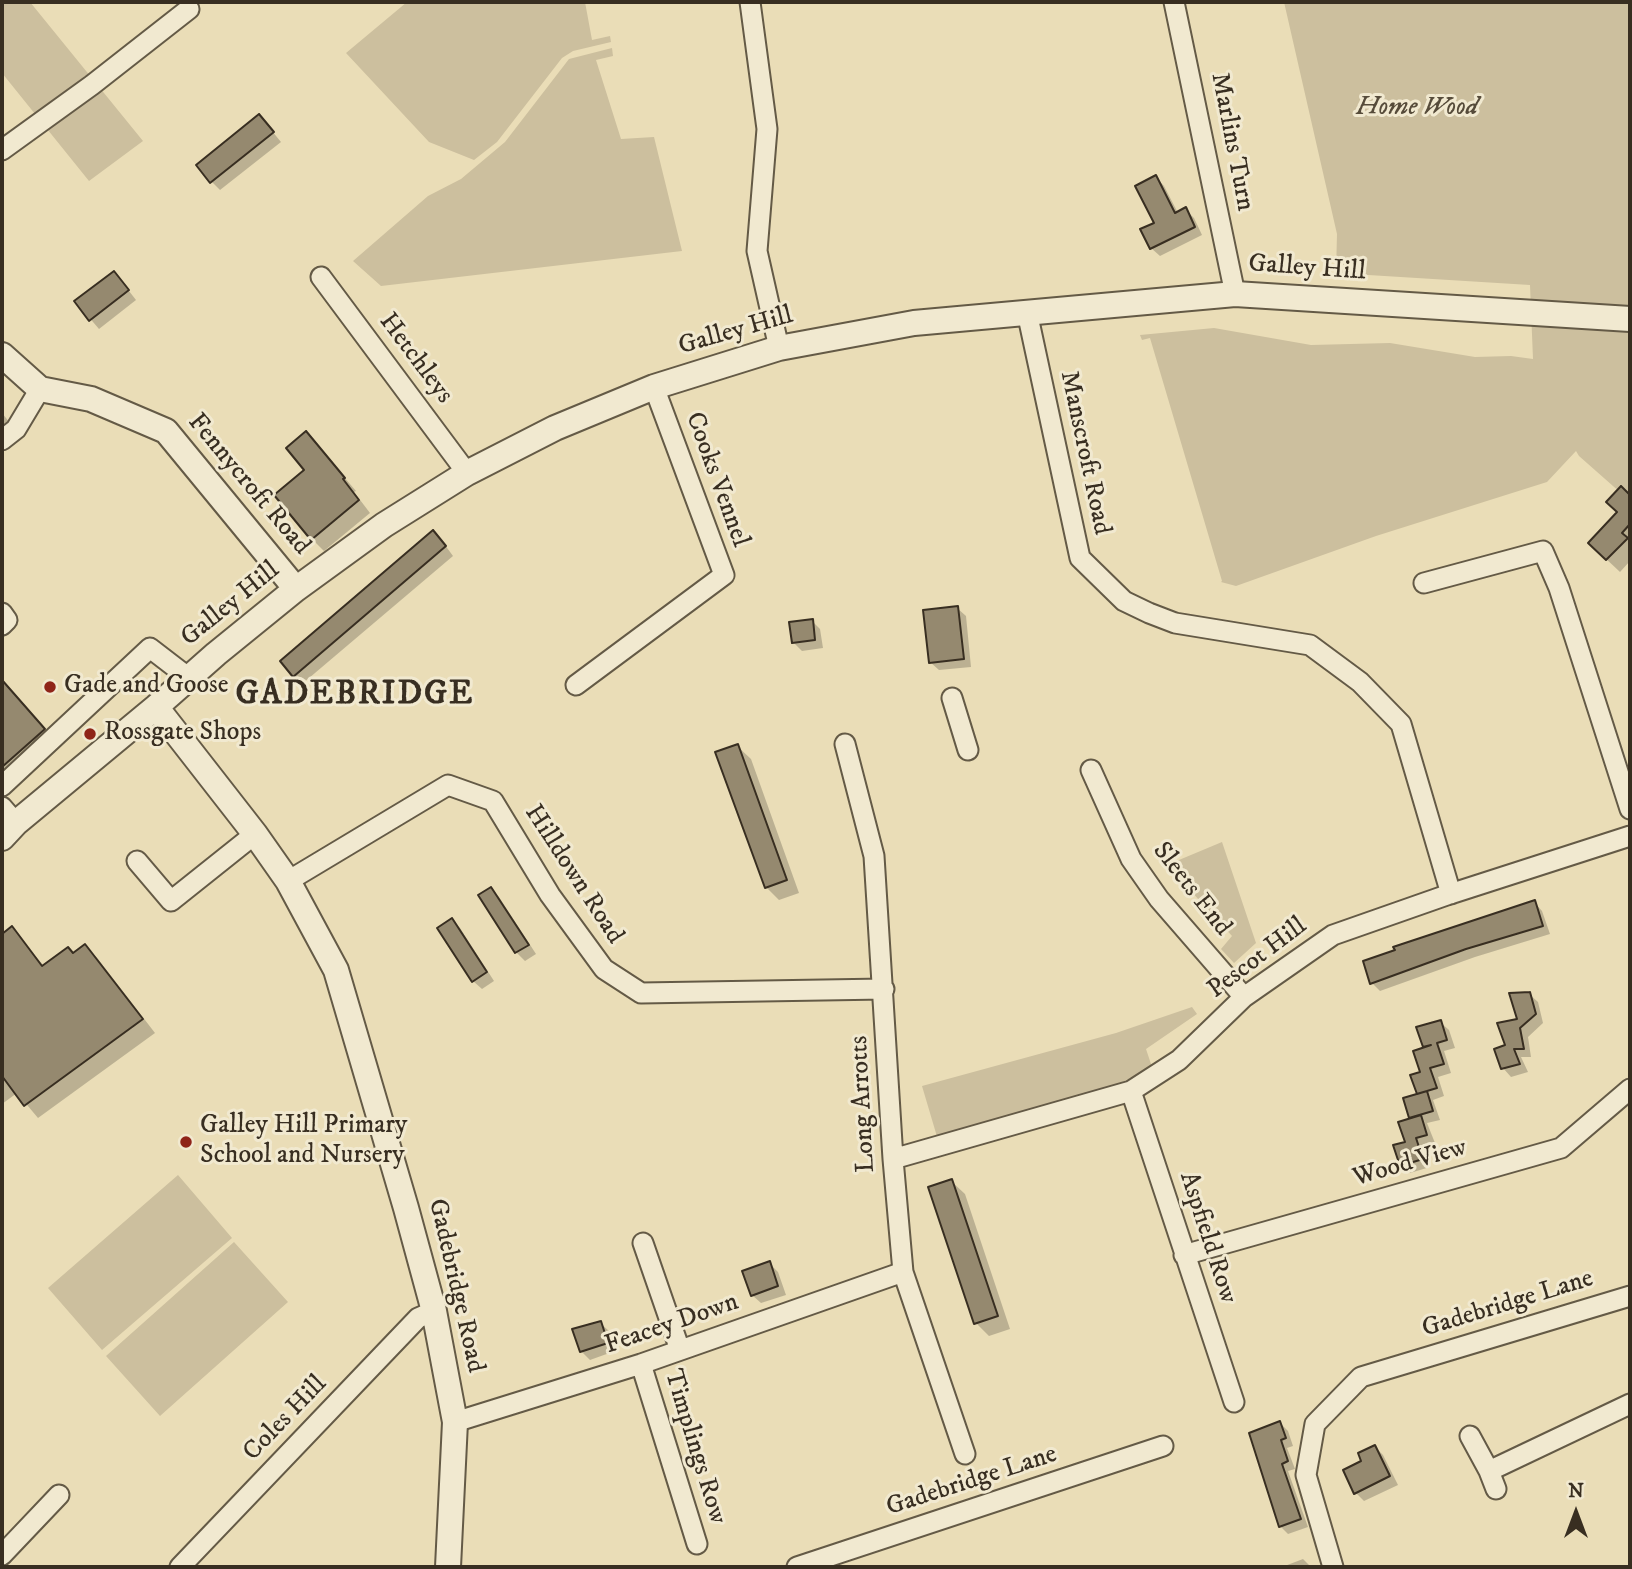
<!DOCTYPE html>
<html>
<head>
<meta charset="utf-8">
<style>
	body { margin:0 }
	#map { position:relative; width:1632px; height:1569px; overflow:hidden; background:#eaddb7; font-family:"IM FELL DW Pica",serif }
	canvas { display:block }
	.frame { position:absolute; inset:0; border:4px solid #382e21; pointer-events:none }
	.north { position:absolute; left:1541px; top:1478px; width:70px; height:70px; -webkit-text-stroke:5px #f1e9d0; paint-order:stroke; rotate:0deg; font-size:19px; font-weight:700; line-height:28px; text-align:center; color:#382e21 }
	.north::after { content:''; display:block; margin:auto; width:24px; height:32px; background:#382e21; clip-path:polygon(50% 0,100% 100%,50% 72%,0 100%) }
</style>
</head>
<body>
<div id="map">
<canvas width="1632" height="1569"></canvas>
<div class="frame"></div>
<div class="north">N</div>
</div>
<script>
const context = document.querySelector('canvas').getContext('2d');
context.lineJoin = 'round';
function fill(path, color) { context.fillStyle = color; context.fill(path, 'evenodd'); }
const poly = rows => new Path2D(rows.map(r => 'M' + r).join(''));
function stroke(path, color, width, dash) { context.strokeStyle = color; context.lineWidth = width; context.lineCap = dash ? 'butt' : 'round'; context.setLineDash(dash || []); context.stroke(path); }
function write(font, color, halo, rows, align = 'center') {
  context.font = font + ' "IM FELL DW Pica",serif'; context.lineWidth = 6; context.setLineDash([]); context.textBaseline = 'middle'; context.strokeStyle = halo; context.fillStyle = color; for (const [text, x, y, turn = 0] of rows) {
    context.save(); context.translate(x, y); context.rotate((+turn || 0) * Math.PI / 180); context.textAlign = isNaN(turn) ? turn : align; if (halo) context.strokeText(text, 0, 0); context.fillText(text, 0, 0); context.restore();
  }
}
const green = poly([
	[2,2,30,2,143,141,89,181,2,73],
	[407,2,585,2,592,40,610,36,611,42,573,51,562,58,497,142,474,160,429,142,346,53],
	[1284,2,1630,2,1630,501,1579,456,1576,451,1547,482,1376,536,1236,586,1221,582,1222,581,1150,338,1142,340,1140,335,1214,328,1311,345,1390,343,1475,357,1511,356,1533,359,1530,285,1336,273,1337,234],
	[612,48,613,56,596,60,621,139,654,137,682,251,381,286,353,261,428,196,461,179,505,142,569,59],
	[1222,842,1256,943,1234,963,1221,949,1232,936,1167,865],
	[1192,1007,1197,1014,1146,1049,1152,1067,1101,1093,938,1140,922,1086,1116,1033],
	[178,1175,232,1238,102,1350,48,1288],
	[234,1242,288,1302,160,1416,106,1356]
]);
const shadow = poly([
	[267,125,281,142,220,190,212,182],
	[1156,177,1164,186,1178,213,1185,209,1194,218,1202,235,1160,256,1151,248,1156,224],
	[122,282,136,300,99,329,76,302],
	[2,413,14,428,2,437],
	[306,433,356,491,354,492,370,513,324,551,312,539],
	[1621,488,1630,497,1630,561,1620,572,1603,556,1619,512],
	[442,541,453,556,302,684,294,676],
	[957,608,966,616,971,667,939,670,930,662],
	[812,621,820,629,823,648,802,651,793,642],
	[2,682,57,743,2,779],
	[737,746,751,759,799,893,779,900,766,887],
	[491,889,499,897,536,954,525,961,516,952],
	[1534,902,1542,911,1550,934,1475,957,1380,991,1372,983],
	[452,920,460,928,494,981,482,989,473,981],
	[12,929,44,966,74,955,85,946,98,959,155,1033,38,1118,17,1093,2,1104,2,936],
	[1529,994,1538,1002,1543,1023,1528,1037,1531,1057,1521,1057,1528,1072,1511,1077,1503,1068,1507,1046],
	[1440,1022,1449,1030,1455,1048,1444,1051,1451,1073,1438,1077,1444,1096,1433,1100,1440,1120,1427,1123,1435,1143,1424,1147,1430,1167,1410,1173,1401,1165,1413,1119,1411,1117,1419,1095,1426,1048,1424,1047],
	[951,1181,965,1194,1010,1329,989,1336,976,1323],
	[769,1263,778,1272,786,1295,761,1303,752,1295],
	[600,1323,609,1331,615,1351,590,1360,581,1351],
	[1280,1423,1288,1431,1293,1446,1287,1448,1295,1469,1288,1471,1308,1527,1288,1534,1280,1526],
	[1375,1447,1383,1455,1398,1485,1364,1501,1356,1493,1364,1461],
	[1303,1559,1311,1567,1282,1567]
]);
const building = poly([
	[259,114,274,132,210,183,196,165,259,114],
	[1156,175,1175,213,1186,207,1195,227,1150,249,1140,229,1154,223,1135,186,1156,175],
	[114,271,129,290,89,321,74,301,114,271],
	[306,431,345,478,343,479,359,500,311,540,274,495,304,470,286,448,306,431],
	[1621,486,1630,495,1630,524,1622,533,1628,538,1606,560,1588,543,1617,512,1606,502,1621,486],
	[433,530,446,546,293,677,280,661,433,530],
	[958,606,964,659,929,663,923,610,958,606],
	[813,619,815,640,792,643,789,622,813,619],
	[2,680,45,729,2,767,2,680],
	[738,744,787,880,765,888,715,752,738,744],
	[491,887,529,945,515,953,478,895,491,887],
	[1535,900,1543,926,1466,949,1370,984,1363,961,1395,950,1393,947,1535,900],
	[452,918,487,972,472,982,437,928,452,918],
	[12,926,42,966,68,947,73,953,85,944,143,1019,24,1106,2,1076,2,934,12,926],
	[1530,992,1536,1014,1520,1028,1524,1049,1514,1049,1520,1064,1501,1069,1494,1049,1505,1045,1497,1023,1517,1019,1509,993,1530,992],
	[1441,1020,1447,1040,1437,1043,1444,1064,1430,1068,1437,1088,1417,1094,1410,1075,1420,1072,1413,1051,1431,1045,1423,1047,1416,1027,1441,1020],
	[1427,1091,1433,1111,1409,1118,1403,1098,1427,1091],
	[1421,1115,1427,1135,1416,1138,1423,1159,1400,1166,1393,1145,1405,1142,1398,1122,1421,1115],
	[952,1179,998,1316,974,1324,928,1187,952,1179],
	[770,1261,778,1286,751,1296,742,1271,770,1261],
	[601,1321,608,1343,580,1352,572,1329,601,1321],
	[1280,1421,1286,1438,1281,1440,1288,1461,1282,1464,1301,1519,1279,1527,1249,1433,1280,1421],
	[1375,1445,1390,1476,1354,1494,1343,1470,1361,1461,1358,1453,1375,1445]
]);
const minor = poly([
	[750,2,767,129,757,251,779,348],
	[1174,2,1235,294],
	[2,150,92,85,189,9],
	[321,277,467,473],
	[1027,312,1080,558,1124,601,1149,613,1175,623,1310,645,1360,682,1401,724,1451,894],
	[2,440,16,429,40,389],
	[1424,583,1543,551,1559,588,1630,809],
	[2,613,7,620,2,625],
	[576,685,724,575,654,387],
	[952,698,968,750],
	[845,744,874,856,893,1159,903,1272,965,1454],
	[1091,770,1131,859,1159,899,1244,997],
	[2,786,150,648,189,678],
	[2,807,16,823],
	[137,861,171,901,255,834],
	[288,881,448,785,493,801,550,895,604,969,641,993,884,989],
	[1131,1091,1234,1402],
	[893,1159,1131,1091,1179,1060,1244,997,1333,935,1447,895,1630,836],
	[643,1243,680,1350],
	[1184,1255,1561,1148,1630,1089],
	[641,1364,697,1544],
	[455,1422,641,1364,903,1272],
	[1470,1436,1489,1471,1496,1489],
	[1489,1471,1630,1404],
	[2,1555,59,1495],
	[180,1567,418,1318,434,1311],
	[797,1567,1163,1446],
	[1333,1567,1306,1475,1315,1424,1361,1377,1630,1296]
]);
const tertiary = poly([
	[2,355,40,389,91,399,166,431,296,589],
	[156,707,255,834,288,881,336,970,406,1208,434,1311,455,1422,448,1567],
	[2,838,16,823,156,707,216,654,296,589,384,525,467,473,555,428,654,387,779,348,914,323,1235,294,1630,319]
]);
const markers = [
	[50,687,7,"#8f2418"],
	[90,734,7,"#8f2418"],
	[186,1142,7,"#8f2418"]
];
const parkNames = [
	["Home Wood",1417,109]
];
const streetNames = [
	["Marlins Turn",1231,142,79],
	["Galley Hill",1307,269,4],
	["Galley Hill",736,332,-16],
	["Hetchleys",415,359,53],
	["Manscroft Road",1084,453,78],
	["Cooks Vennel",716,480,70],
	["Fennycroft Road",248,485,50],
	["Galley Hill",231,605,-39],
	["Hilldown Road",573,875,57],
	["Sleets End",1191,890,52],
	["Pescot Hill",1258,959,-37],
	["Long Arrotts",864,1104,-93],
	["Wood View",1410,1164,-16],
	["Aspfield Row",1207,1238,72],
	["Gadebridge Road",455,1286,77],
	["Gadebridge Lane",1508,1305,-17],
	["Feacey Down",672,1325,-19],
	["Coles Hill",286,1419,-46],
	["Timplings Row",694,1447,73],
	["Gadebridge Lane",972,1482,-18]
];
const poiNames = [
	["Gade and Goose",64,687],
	["Rossgate Shops",104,734],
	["Galley Hill Primary",200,1127],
	["School and Nursery",200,1157]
];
const districtNames = [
	["GADEBRIDGE",355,696]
];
fill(green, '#ccbf9e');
fill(shadow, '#0003');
fill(building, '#95896f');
stroke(building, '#382e21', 2);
stroke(minor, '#645a46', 23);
stroke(tertiary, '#645a46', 28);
stroke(minor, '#f1e9d0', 19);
stroke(tertiary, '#f1e9d0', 24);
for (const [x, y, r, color] of markers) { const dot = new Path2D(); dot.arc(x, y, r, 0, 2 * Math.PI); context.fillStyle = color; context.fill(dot); stroke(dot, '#f1e9d0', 2.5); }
write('italic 26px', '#564b3a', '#f1e9d0', parkNames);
write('26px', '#382e21', '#f1e9d0', streetNames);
write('26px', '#382e21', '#f1e9d0', poiNames, 'left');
context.letterSpacing = '2px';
write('bold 33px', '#382e21', '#f1e9d0', districtNames);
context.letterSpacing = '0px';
</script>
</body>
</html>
